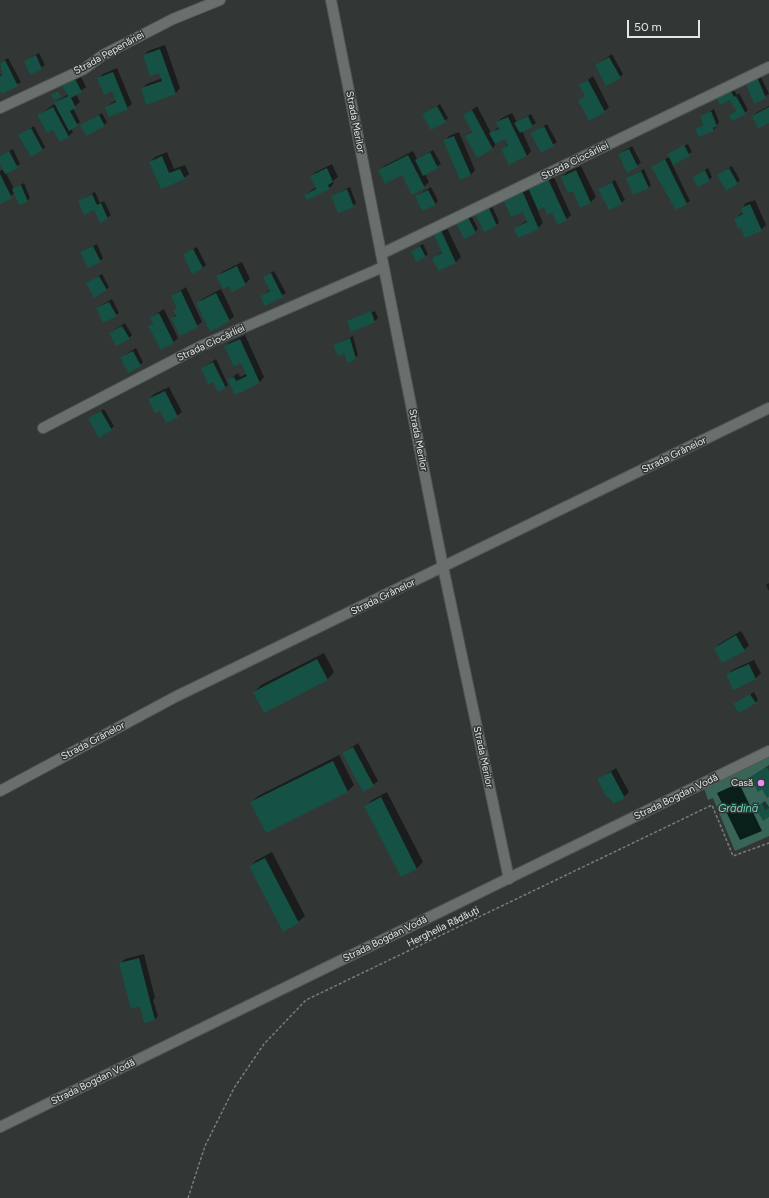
<!DOCTYPE html>
<html>
<head>
<meta charset="utf-8">
<style>
	body { margin:0 }
	#map { position:relative; width:769px; height:1198px; overflow:hidden; background:#323735; font-family:Figtree,sans-serif }
	canvas { display:block }
	.scale { position:absolute; left:627px; top:20px; width:73px; height:18px; box-sizing:border-box; border:2px solid #e3e6e5; border-top:0; padding-left:5px; font-size:12px; line-height:14px; white-space:nowrap; color:#e3e6e5; -webkit-text-stroke:3px #323735; paint-order:stroke }
</style>
</head>
<body>
<div id="map">
<canvas width="769" height="1198"></canvas>
<div class="scale">50 m</div>
</div>
<script>
const context = document.querySelector('canvas').getContext('2d');
context.lineJoin = 'round';
function fill(path, color) { context.fillStyle = color; context.fill(path, 'evenodd'); }
const poly = rows => new Path2D(rows.map(r => 'M' + r).join(''));
function stroke(path, color, width, dash) { context.strokeStyle = color; context.lineWidth = width; context.lineCap = dash ? 'butt' : 'round'; context.setLineDash(dash || []); context.stroke(path); }
function write(font, color, halo, rows, align = 'center') {
  context.font = font + ' Figtree,sans-serif'; context.lineWidth = 3; context.setLineDash([]); context.textBaseline = 'middle'; context.strokeStyle = halo; context.fillStyle = color; for (const [text, x, y, turn = 0] of rows) {
    context.save(); context.translate(x, y); context.rotate((+turn || 0) * Math.PI / 180); context.textAlign = isNaN(turn) ? turn : align; if (halo) context.strokeText(text, 0, 0); context.fillText(text, 0, 0); context.restore();
  }
}
const green = poly([
	[769,755,769,836,735,851,713,798,708,800,704,788]
]);
const water = poly([
	[739,783,762,831,740,840,717,793]
]);
const shadow = poly([
	[165,45,180,88,176,93,147,103,142,88,147,84,162,78,160,72,144,55,148,51],
	[39,53,45,65,31,74,25,61],
	[612,54,623,74,620,77,596,65],
	[8,58,21,82,2,93,0,89,0,75,2,74,0,63],
	[117,68,132,104,127,108,106,107,116,100,112,90,98,79,103,74],
	[80,75,86,87,76,94,80,102,73,108,80,122,71,128,73,132,69,136,61,141,54,129,39,115,68,94,64,86,68,81],
	[760,75,769,94,755,102,746,83],
	[593,76,609,107,605,111,579,100,586,95,581,85],
	[733,88,737,95,739,93,748,110,745,113,730,115,737,110,730,99,718,98],
	[440,104,448,118,445,121,424,114],
	[477,106,491,133,499,127,497,122,502,118,512,113,517,122,531,114,536,123,522,131,531,151,527,156,502,149,508,144,505,138,497,142,493,148,477,157,466,136,472,131,464,116],
	[769,106,769,122,753,116,756,113],
	[714,109,719,122,716,127,713,130,696,129,704,124,701,116],
	[102,113,107,122,104,125,81,125],
	[547,124,557,142,541,152,531,133],
	[34,126,45,147,42,150,20,135],
	[459,132,475,170,471,175,444,141,449,136],
	[688,144,692,152,672,164,690,201,677,209,652,167,669,157,668,154,670,152],
	[632,146,641,163,627,171,619,154],
	[13,149,20,164,6,173,14,189,24,183,30,198,27,201,15,193,0,203,0,171,4,169,0,162,0,156],
	[433,150,441,164,425,174,429,182,424,187,402,174,379,171,384,166,413,151,417,159],
	[167,152,174,169,185,165,189,174,184,178,161,188,150,162,155,157],
	[332,164,338,177,333,181,334,183,330,188,307,198,305,195,316,187,311,176,316,172],
	[581,166,596,197,591,202,581,207,573,190,562,177,567,172],
	[732,166,740,180,737,183,718,175],
	[708,168,712,177,709,180,693,177],
	[644,169,651,185,648,188,627,178],
	[553,175,571,215,567,219,544,206,537,209,543,223,538,228,519,236,515,228,528,220,523,210,503,197,526,184,528,189,534,184],
	[615,180,625,200,609,209,599,189],
	[350,187,356,203,353,206,332,196],
	[431,187,438,201,435,204,416,196],
	[95,192,100,203,104,201,111,215,101,222,94,209,79,201],
	[755,200,766,225,761,230,741,227,735,218,743,212,742,208,746,203],
	[492,206,499,222,497,225,477,215],
	[470,213,478,229,475,232,460,218],
	[445,224,461,257,456,262,438,270,433,259,443,251,433,232],
	[97,244,103,258,100,261,81,252],
	[423,244,428,254,425,257,412,251],
	[197,247,206,265,203,268,184,254],
	[242,262,250,279,245,284,230,285,218,276,222,272],
	[274,271,286,293,265,305,261,296,270,290,264,277],
	[102,274,109,287,106,290,87,283],
	[186,287,202,322,197,326,173,318,176,314,175,310,178,307,173,296],
	[221,289,234,316,230,320,210,330,197,304,202,299],
	[112,299,119,313,116,315,97,308],
	[164,309,178,338,174,342,150,326,154,323,151,317],
	[375,311,378,318,375,321,352,331,348,321,350,319,350,321],
	[125,323,132,335,129,338,110,333],
	[245,335,264,377,260,382,235,394,229,380,238,373,240,377,247,374,242,362,225,346,230,342],
	[353,336,358,355,355,358,334,345],
	[136,348,143,362,140,365,121,357],
	[216,359,228,385,225,388,214,380,202,368],
	[169,387,182,412,177,416,160,410,149,399,154,394],
	[104,409,114,426,111,429,89,418],
	[769,583,769,591,766,585],
	[741,631,749,645,744,650,715,648,719,644],
	[324,653,334,672,328,679,264,712,254,692,261,685],
	[754,660,761,673,756,678,734,688,727,675,732,670],
	[754,692,758,700,755,703,735,704],
	[358,743,378,781,373,785,343,753],
	[339,755,354,785,348,791,251,802,258,796],
	[769,765,769,796,763,787,751,777],
	[616,768,629,792,624,797,598,780],
	[387,792,423,862,417,868,401,876,366,806,372,800],
	[765,801,769,807,769,816,757,807],
	[272,852,305,916,298,922,250,866,257,860],
	[144,954,155,998,153,1000,158,1016,155,1019,140,1005,120,964,125,959]
]);
const building = poly([
	[160,49,176,94,146,105,141,88,162,81,159,73,150,76,143,55],
	[36,55,42,69,30,75,24,61],
	[609,57,621,78,606,86,595,65],
	[5,60,18,86,2,94,0,91,0,76,2,75,0,63],
	[113,72,128,109,109,117,105,107,116,102,112,91,104,95,97,78],
	[757,77,766,98,754,104,745,82],
	[75,79,82,92,71,98,76,108,70,111,78,126,69,131,54,103,68,96,62,86],
	[588,80,605,112,589,121,578,100,585,96,579,85],
	[730,90,734,97,736,96,746,114,732,121,729,115,736,111,730,100,720,105,716,97],
	[58,91,61,97,54,100,51,95],
	[437,106,446,122,431,130,422,114],
	[53,107,69,137,60,142,53,130,47,133,37,115],
	[769,107,769,123,758,129,752,116],
	[472,110,493,149,477,158,465,136,472,132,463,115],
	[711,111,717,126,713,128,714,131,699,137,695,129,703,125,700,116],
	[99,115,105,126,86,136,80,125],
	[528,116,533,127,520,133,514,123],
	[508,117,527,156,509,165,501,149,508,145,505,139,495,144,489,133,499,129,496,122],
	[544,126,554,146,541,153,530,133],
	[31,128,43,150,31,157,18,135],
	[454,136,471,175,460,180,443,140],
	[684,145,690,156,673,165,667,154],
	[629,149,638,167,627,173,618,154],
	[9,151,18,168,5,174,0,164,0,156],
	[430,152,438,168,423,176,415,160],
	[408,155,425,188,412,195,402,175,385,184,378,170],
	[162,156,169,173,180,169,185,179,161,189,149,162],
	[665,159,687,204,676,210,651,167],
	[327,168,333,182,328,185,330,189,307,200,304,195,316,189,310,176],
	[729,168,738,184,726,191,717,175],
	[576,170,591,203,580,208,573,191,568,193,561,177],
	[705,170,710,181,698,187,692,177],
	[641,171,649,188,633,195,626,178],
	[0,174,12,198,0,204],
	[548,179,567,220,558,225,552,213,547,215,544,207,538,210,528,188],
	[612,182,622,204,609,210,598,189],
	[21,185,28,202,19,205,12,189],
	[521,188,539,229,518,238,514,228,527,222,523,212,511,217,502,197],
	[347,189,354,207,338,213,331,196],
	[428,190,436,205,422,211,415,196],
	[92,194,97,205,101,203,108,219,100,223,94,210,84,215,78,201],
	[750,204,762,231,745,238,741,228,738,229,734,218,743,214,741,208],
	[489,208,497,226,484,232,475,214],
	[467,215,476,233,464,239,455,221],
	[440,228,456,263,438,271,432,258,442,253,432,231],
	[93,246,101,262,88,268,80,252],
	[420,246,426,257,416,262,411,251],
	[193,249,203,268,192,274,183,254],
	[237,266,246,285,232,292,229,286,223,289,216,276],
	[271,273,283,297,265,306,260,296,270,291,263,277],
	[99,276,107,290,94,298,86,283],
	[181,291,198,327,180,336,171,318,176,316,173,310,177,308,171,296],
	[216,293,230,321,210,332,196,303],
	[109,302,117,316,103,323,96,308],
	[371,311,375,322,351,332,347,321],
	[159,313,174,343,161,350,148,326,153,324,150,317],
	[122,326,130,339,116,346,109,333],
	[350,338,356,359,347,363,344,353,338,356,333,345],
	[240,339,260,383,235,395,227,379,234,377,236,381,247,376,241,363,234,367,224,346],
	[133,351,141,366,128,373,120,357],
	[213,362,226,388,218,392,213,382,208,384,201,368],
	[165,391,178,417,166,423,160,411,155,413,148,399],
	[101,411,112,430,99,438,88,418],
	[736,635,745,651,722,663,714,648],
	[317,659,328,680,264,713,253,692],
	[749,664,756,679,733,690,726,674],
	[750,694,756,703,739,713,733,704],
	[353,747,374,786,363,792,342,753],
	[333,761,348,792,266,833,250,802],
	[767,767,769,771,769,797,767,798,762,789,758,792,750,777],
	[611,772,625,798,613,804,610,798,607,798,597,779],
	[381,797,417,869,401,877,364,806],
	[762,803,765,810,769,808,769,817,763,821,755,807],
	[265,858,299,923,283,932,249,866],
	[139,958,155,1020,144,1023,140,1006,131,1009,119,963]
]);
const path = poly([
	[188,1198,205,1146,234,1088,264,1044,306,1000,712,805,733,856,769,843]
]);
const minor = poly([
	[331,0,443,567,509,879],
	[0,108,84,69,103,55,173,19,220,0],
	[381,254,769,67],
	[43,428,201,346,383,267],
	[0,791,175,697,769,408],
	[0,1127,769,751]
]);
const markers = [
	[761,783,4,"#f08bf5"]
];
const streetNames = [
	["Strada Pepenăriei",109,53,-29],
	["Strada Merilor",355,122,79],
	["Strada Ciocârliei",575,161,-26],
	["Strada Ciocârliei",211,343,-25],
	["Strada Merilor",418,440,79],
	["Strada Grânelor",674,455,-26],
	["Strada Grânelor",383,597,-26],
	["Strada Grânelor",93,741,-28],
	["Strada Merilor",483,757,78],
	["Strada Bogdan Vodă",676,797,-26],
	["Herghelia Rădăuți",443,927,-26],
	["Strada Bogdan Vodă",385,939,-26],
	["Strada Bogdan Vodă",93,1082,-26]
];
const poiNames = [
	["Casă",753,783]
];
const waterNames = [
	["Grădină",738,809]
];
fill(green, '#396559');
fill(water, '#081f1a');
fill(shadow, '#0007');
fill(building, '#155144');
stroke(minor, '#525655', 12);
stroke(path, '#797d7b', 1.5, [3, 2]);
stroke(minor, '#696f6d', 10);
for (const [x, y, r, color] of markers) { const dot = new Path2D(); dot.arc(x, y, r, 0, 2 * Math.PI); context.fillStyle = color; context.fill(dot); stroke(dot, '#323735', 1.5); }
write('10px', '#e3e6e5', '#323735', streetNames);
write('10px', '#e3e6e5', '#323735', poiNames, 'right');
write('italic 11px', '#68d7bd', '#323735', waterNames);
</script>
</body>
</html>
